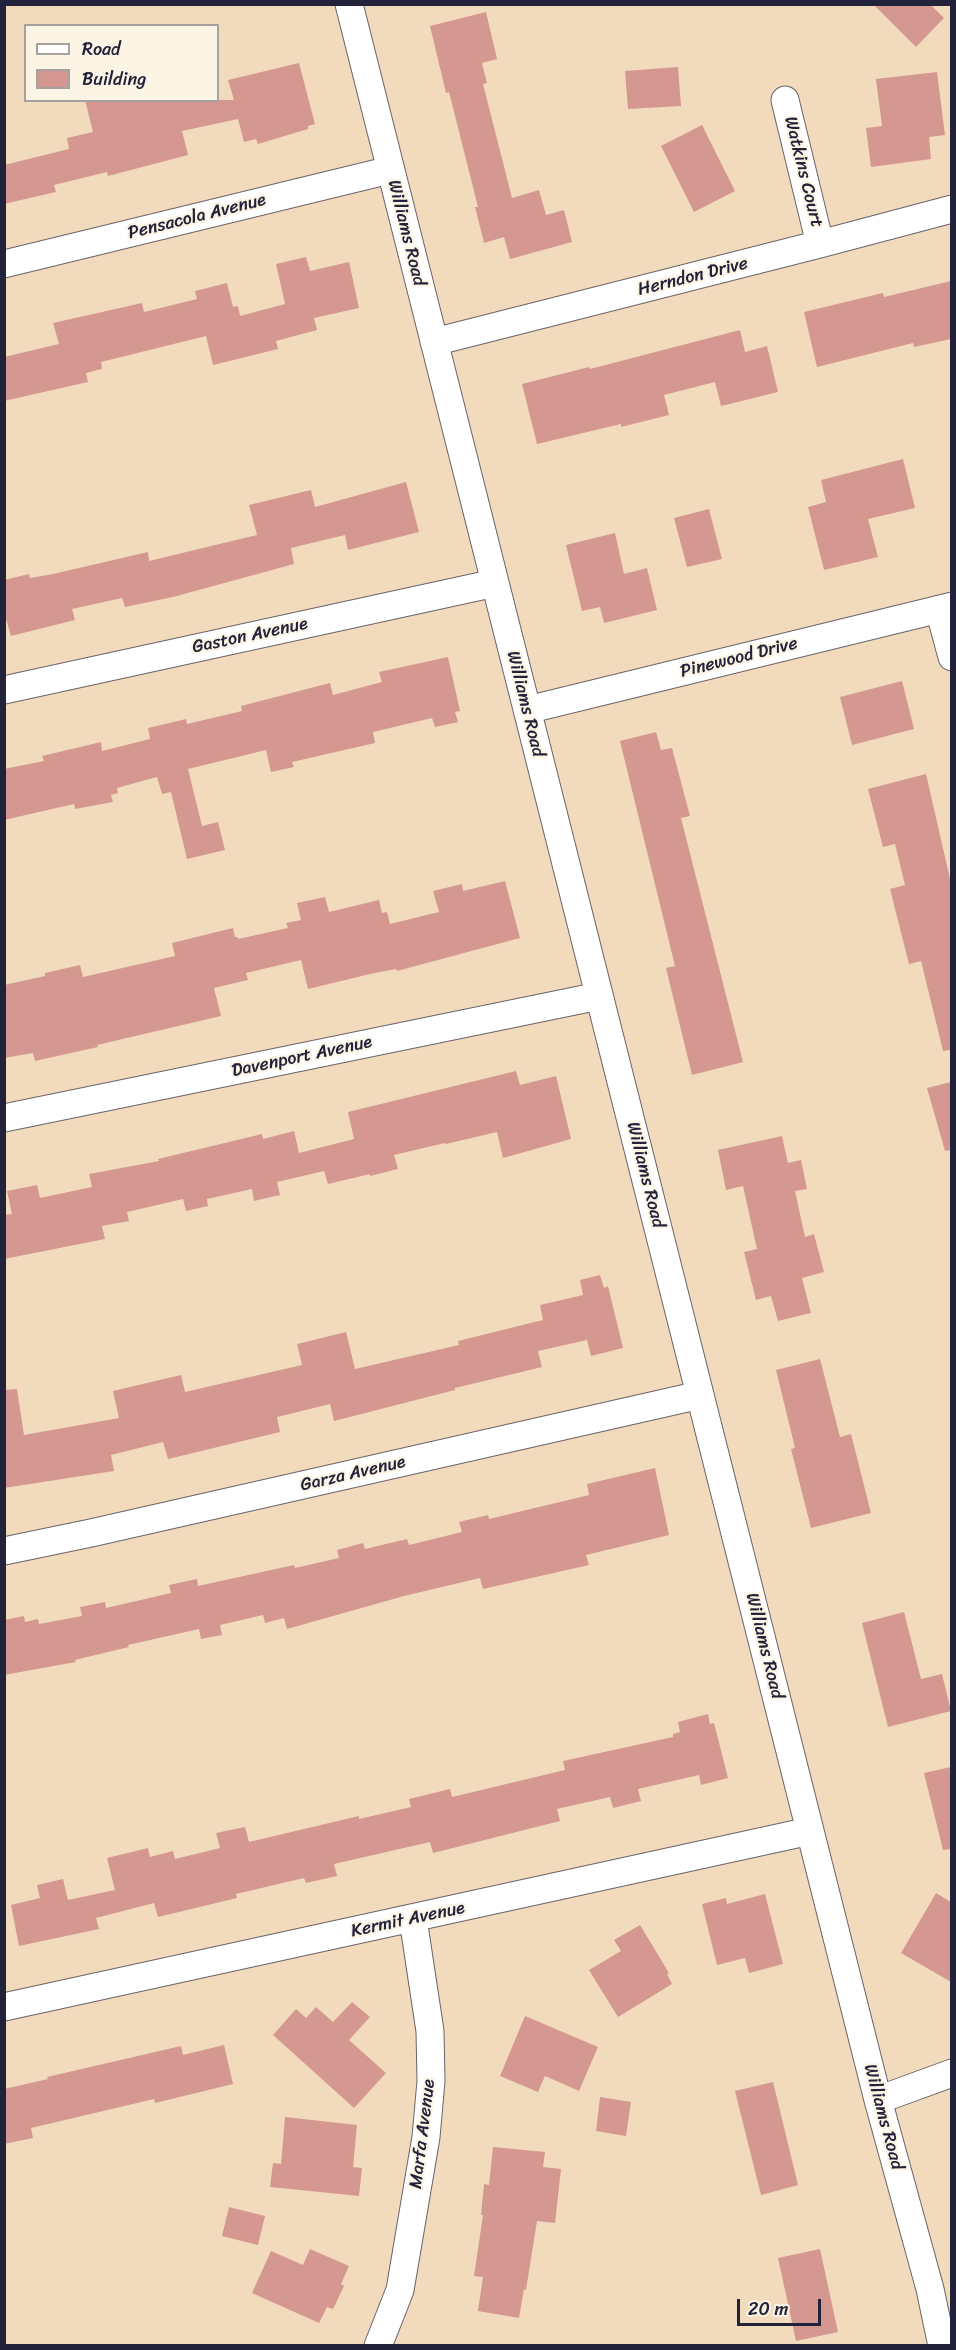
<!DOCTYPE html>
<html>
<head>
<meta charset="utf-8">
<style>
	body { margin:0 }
	#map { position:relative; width:956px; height:2350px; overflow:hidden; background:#f2dbbc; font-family:Sriracha,sans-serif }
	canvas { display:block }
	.frame { position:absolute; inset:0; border:6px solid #22223b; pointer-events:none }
	.legend { position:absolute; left:24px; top:24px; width:195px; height:78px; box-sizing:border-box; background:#fcf5e5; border:2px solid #a5a1a1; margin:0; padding:8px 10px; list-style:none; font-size:18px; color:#22223b }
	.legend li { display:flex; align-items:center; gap:12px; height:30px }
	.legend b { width:30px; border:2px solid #a5a1a1 }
	.scale { position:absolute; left:737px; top:2299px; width:84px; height:27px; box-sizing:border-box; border:3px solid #22223b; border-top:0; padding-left:8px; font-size:18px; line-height:21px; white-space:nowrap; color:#22223b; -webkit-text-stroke:4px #fcf5e5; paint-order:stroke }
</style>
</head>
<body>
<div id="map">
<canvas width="956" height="2350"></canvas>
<div class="frame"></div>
<ul class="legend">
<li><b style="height:8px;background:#fff"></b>Road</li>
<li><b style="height:16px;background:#d49891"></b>Building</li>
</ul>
<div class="scale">20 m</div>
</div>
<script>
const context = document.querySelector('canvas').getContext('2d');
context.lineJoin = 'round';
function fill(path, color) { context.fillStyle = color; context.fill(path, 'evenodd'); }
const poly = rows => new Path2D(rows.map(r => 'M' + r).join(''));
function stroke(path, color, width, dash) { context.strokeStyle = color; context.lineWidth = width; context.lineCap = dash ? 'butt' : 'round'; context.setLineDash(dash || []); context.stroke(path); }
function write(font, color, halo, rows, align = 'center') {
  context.font = font + ' Sriracha,sans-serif'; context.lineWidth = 4.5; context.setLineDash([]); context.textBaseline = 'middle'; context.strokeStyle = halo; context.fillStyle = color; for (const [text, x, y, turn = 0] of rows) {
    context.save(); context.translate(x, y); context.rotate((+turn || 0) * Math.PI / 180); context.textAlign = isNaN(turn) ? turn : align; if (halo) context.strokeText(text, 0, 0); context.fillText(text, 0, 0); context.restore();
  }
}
const building = poly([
	[873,4,930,4,944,18,916,47],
	[486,12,497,59,482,63,487,83,483,84,512,198,539,190,546,215,564,210,572,242,510,259,504,237,484,243,475,207,478,207,449,92,446,93,430,26],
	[299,63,315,124,308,126,308,129,258,144,256,139,244,142,238,119,182,131,188,155,108,176,107,172,54,185,56,192,4,204,4,165,69,149,67,138,93,132,85,100,234,100,228,80],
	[678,67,681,106,628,109,625,71],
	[937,72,945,135,929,137,931,159,871,167,866,128,882,126,876,79],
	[702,125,735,191,694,212,661,146],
	[306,257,310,271,349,262,359,308,314,318,317,330,276,341,278,349,213,365,206,336,101,362,102,369,86,373,88,382,4,401,4,357,59,344,53,323,142,303,144,312,197,299,195,291,227,283,233,307,238,306,240,316,285,304,276,264],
	[951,281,951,339,914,347,913,343,817,367,804,312,883,293,884,297],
	[740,330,745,352,767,346,778,392,721,406,715,382,664,395,669,415,621,427,621,424,537,444,522,384,589,367,590,369],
	[903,459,915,508,868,519,878,557,824,570,808,507,826,502,821,480],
	[406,482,419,532,348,550,345,535,291,548,294,564,173,597,125,607,122,598,72,609,75,620,11,636,4,612,4,580,29,574,30,578,53,574,148,552,149,561,257,535,249,505,311,490,315,507],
	[709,509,722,559,687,567,674,518],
	[615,533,624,574,647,568,657,610,604,623,600,607,582,611,566,545],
	[448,657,460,711,455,712,458,722,435,727,432,718,373,732,375,743,292,762,294,767,271,772,266,750,188,769,202,826,218,822,225,850,187,859,171,792,162,794,157,777,117,788,118,793,111,795,113,802,75,809,74,804,4,820,4,769,44,761,42,756,101,742,102,751,150,739,148,728,186,719,187,724,242,711,241,706,330,683,333,695,382,682,379,672],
	[902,681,914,729,852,745,840,697],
	[656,732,661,750,672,748,690,816,681,818,743,1062,692,1075,666,968,675,966,620,741],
	[926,774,951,883,951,1050,943,1051,921,961,909,964,890,889,905,885,895,844,883,847,868,789],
	[505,881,520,938,397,971,396,969,370,974,308,989,301,960,246,973,248,980,214,988,221,1016,97,1045,98,1047,35,1061,33,1053,4,1058,4,985,45,976,45,973,80,965,83,977,175,956,172,943,233,928,235,937,238,937,238,939,288,928,286,923,301,920,297,903,325,897,329,912,379,900,382,913,387,912,390,924,439,912,433,891,462,884,463,891],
	[516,1071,520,1085,556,1076,571,1139,503,1158,497,1132,446,1144,445,1143,394,1155,398,1169,370,1176,370,1174,328,1184,324,1171,277,1182,280,1195,254,1201,252,1189,207,1199,208,1206,186,1211,183,1199,127,1212,129,1221,102,1226,105,1239,4,1259,4,1215,12,1214,7,1191,37,1185,40,1198,92,1187,89,1174,159,1161,158,1159,262,1134,263,1139,294,1131,299,1153,354,1139,348,1112],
	[951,1082,951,1150,945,1151,927,1088],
	[782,1136,788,1163,801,1160,807,1189,795,1191,805,1237,814,1234,824,1272,802,1278,811,1313,778,1321,771,1296,756,1300,744,1252,757,1249,743,1186,726,1190,718,1150],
	[600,1275,604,1288,608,1286,623,1348,591,1356,587,1340,538,1351,542,1367,455,1388,455,1390,334,1421,330,1404,277,1417,280,1432,168,1459,163,1442,111,1455,114,1471,4,1488,4,1390,17,1389,24,1435,119,1418,113,1391,181,1375,185,1392,302,1365,297,1344,346,1332,355,1369,459,1345,458,1341,543,1320,540,1305,583,1295,580,1280],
	[820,1359,840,1437,851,1434,871,1513,811,1528,791,1449,795,1448,776,1370],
	[655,1468,669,1535,586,1555,589,1565,483,1589,480,1578,404,1596,287,1629,284,1618,265,1623,263,1615,220,1625,222,1635,201,1639,199,1629,128,1645,129,1647,75,1660,76,1662,4,1675,4,1620,24,1616,25,1622,38,1619,39,1624,82,1616,80,1607,105,1602,106,1608,171,1593,169,1585,197,1579,198,1586,294,1565,295,1568,339,1558,337,1550,363,1543,365,1549,407,1539,409,1545,462,1532,459,1522,488,1515,489,1519,589,1495,587,1484],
	[904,1612,921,1679,942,1674,951,1711,888,1727,862,1623],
	[708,1714,710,1724,714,1723,728,1778,701,1785,699,1775,638,1789,641,1801,613,1808,610,1797,557,1809,560,1821,433,1853,430,1842,334,1864,337,1876,306,1883,304,1878,236,1894,237,1898,158,1917,154,1903,96,1918,99,1929,19,1946,11,1905,40,1898,37,1885,63,1879,68,1900,115,1890,107,1858,148,1848,150,1857,173,1851,175,1859,220,1848,216,1833,245,1827,249,1842,359,1816,359,1819,411,1807,409,1799,450,1789,452,1797,565,1770,563,1761,673,1737,673,1734,680,1732,678,1722],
	[951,1767,951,1849,943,1850,924,1773],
	[936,1893,951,1902,951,1982,901,1953],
	[765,1894,783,1964,749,1973,745,1958,717,1965,702,1904,726,1898,727,1904],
	[640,1925,669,1973,667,1974,672,1984,618,2017,589,1970,621,1951,614,1940],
	[352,2002,370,2017,349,2040,386,2073,354,2108,273,2035,296,2009,306,2018,316,2007,333,2022],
	[525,2016,598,2047,579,2091,545,2076,538,2092,500,2076],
	[224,2045,233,2084,155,2103,154,2099,31,2128,33,2138,4,2144,4,2089,48,2079,47,2077,181,2046,183,2055],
	[773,2082,798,2185,761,2195,735,2091],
	[600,2097,631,2102,626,2136,596,2131],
	[285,2117,357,2125,353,2167,362,2168,359,2196,270,2187,273,2163,281,2164],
	[493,2147,545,2152,543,2167,561,2169,555,2223,537,2221,526,2290,524,2289,519,2318,478,2311,483,2277,474,2276,483,2215,481,2215,484,2184,489,2185],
	[229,2207,265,2216,258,2245,222,2236],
	[310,2249,349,2266,341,2284,344,2286,333,2309,327,2307,319,2323,252,2293,271,2251,303,2265],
	[820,2249,838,2332,796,2341,778,2258]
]);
const minor = poly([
	[349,4,878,2100,930,2289,942,2346],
	[785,100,820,244],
	[4,264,390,170],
	[434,342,820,244,952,209],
	[939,609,952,657],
	[4,690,495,583],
	[527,710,952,606],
	[4,1118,599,996],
	[4,1551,91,1533,700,1395],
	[4,2007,810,1831],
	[878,2100,952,2073],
	[378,2346,400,2290,426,2137,431,2081,430,2031,413,1919]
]);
const streetNames = [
	["Watkins Court",803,172,76],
	["Pensacola Avenue",197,217,-14],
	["Williams Road",406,233,76],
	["Herndon Drive",693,277,-14],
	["Gaston Avenue",250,636,-12],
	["Pinewood Drive",739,658,-14],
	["Williams Road",525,704,76],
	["Davenport Avenue",302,1057,-12],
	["Williams Road",645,1175,76],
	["Garza Avenue",353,1474,-13],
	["Williams Road",764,1646,76],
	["Kermit Avenue",408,1920,-12],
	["Williams Road",883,2117,75],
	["Marfa Avenue",423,2134,-83]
];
fill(building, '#d49891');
stroke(minor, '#6b6368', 29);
stroke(minor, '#fff', 27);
write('18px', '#22223b', '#fcf5e5', streetNames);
</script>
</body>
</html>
